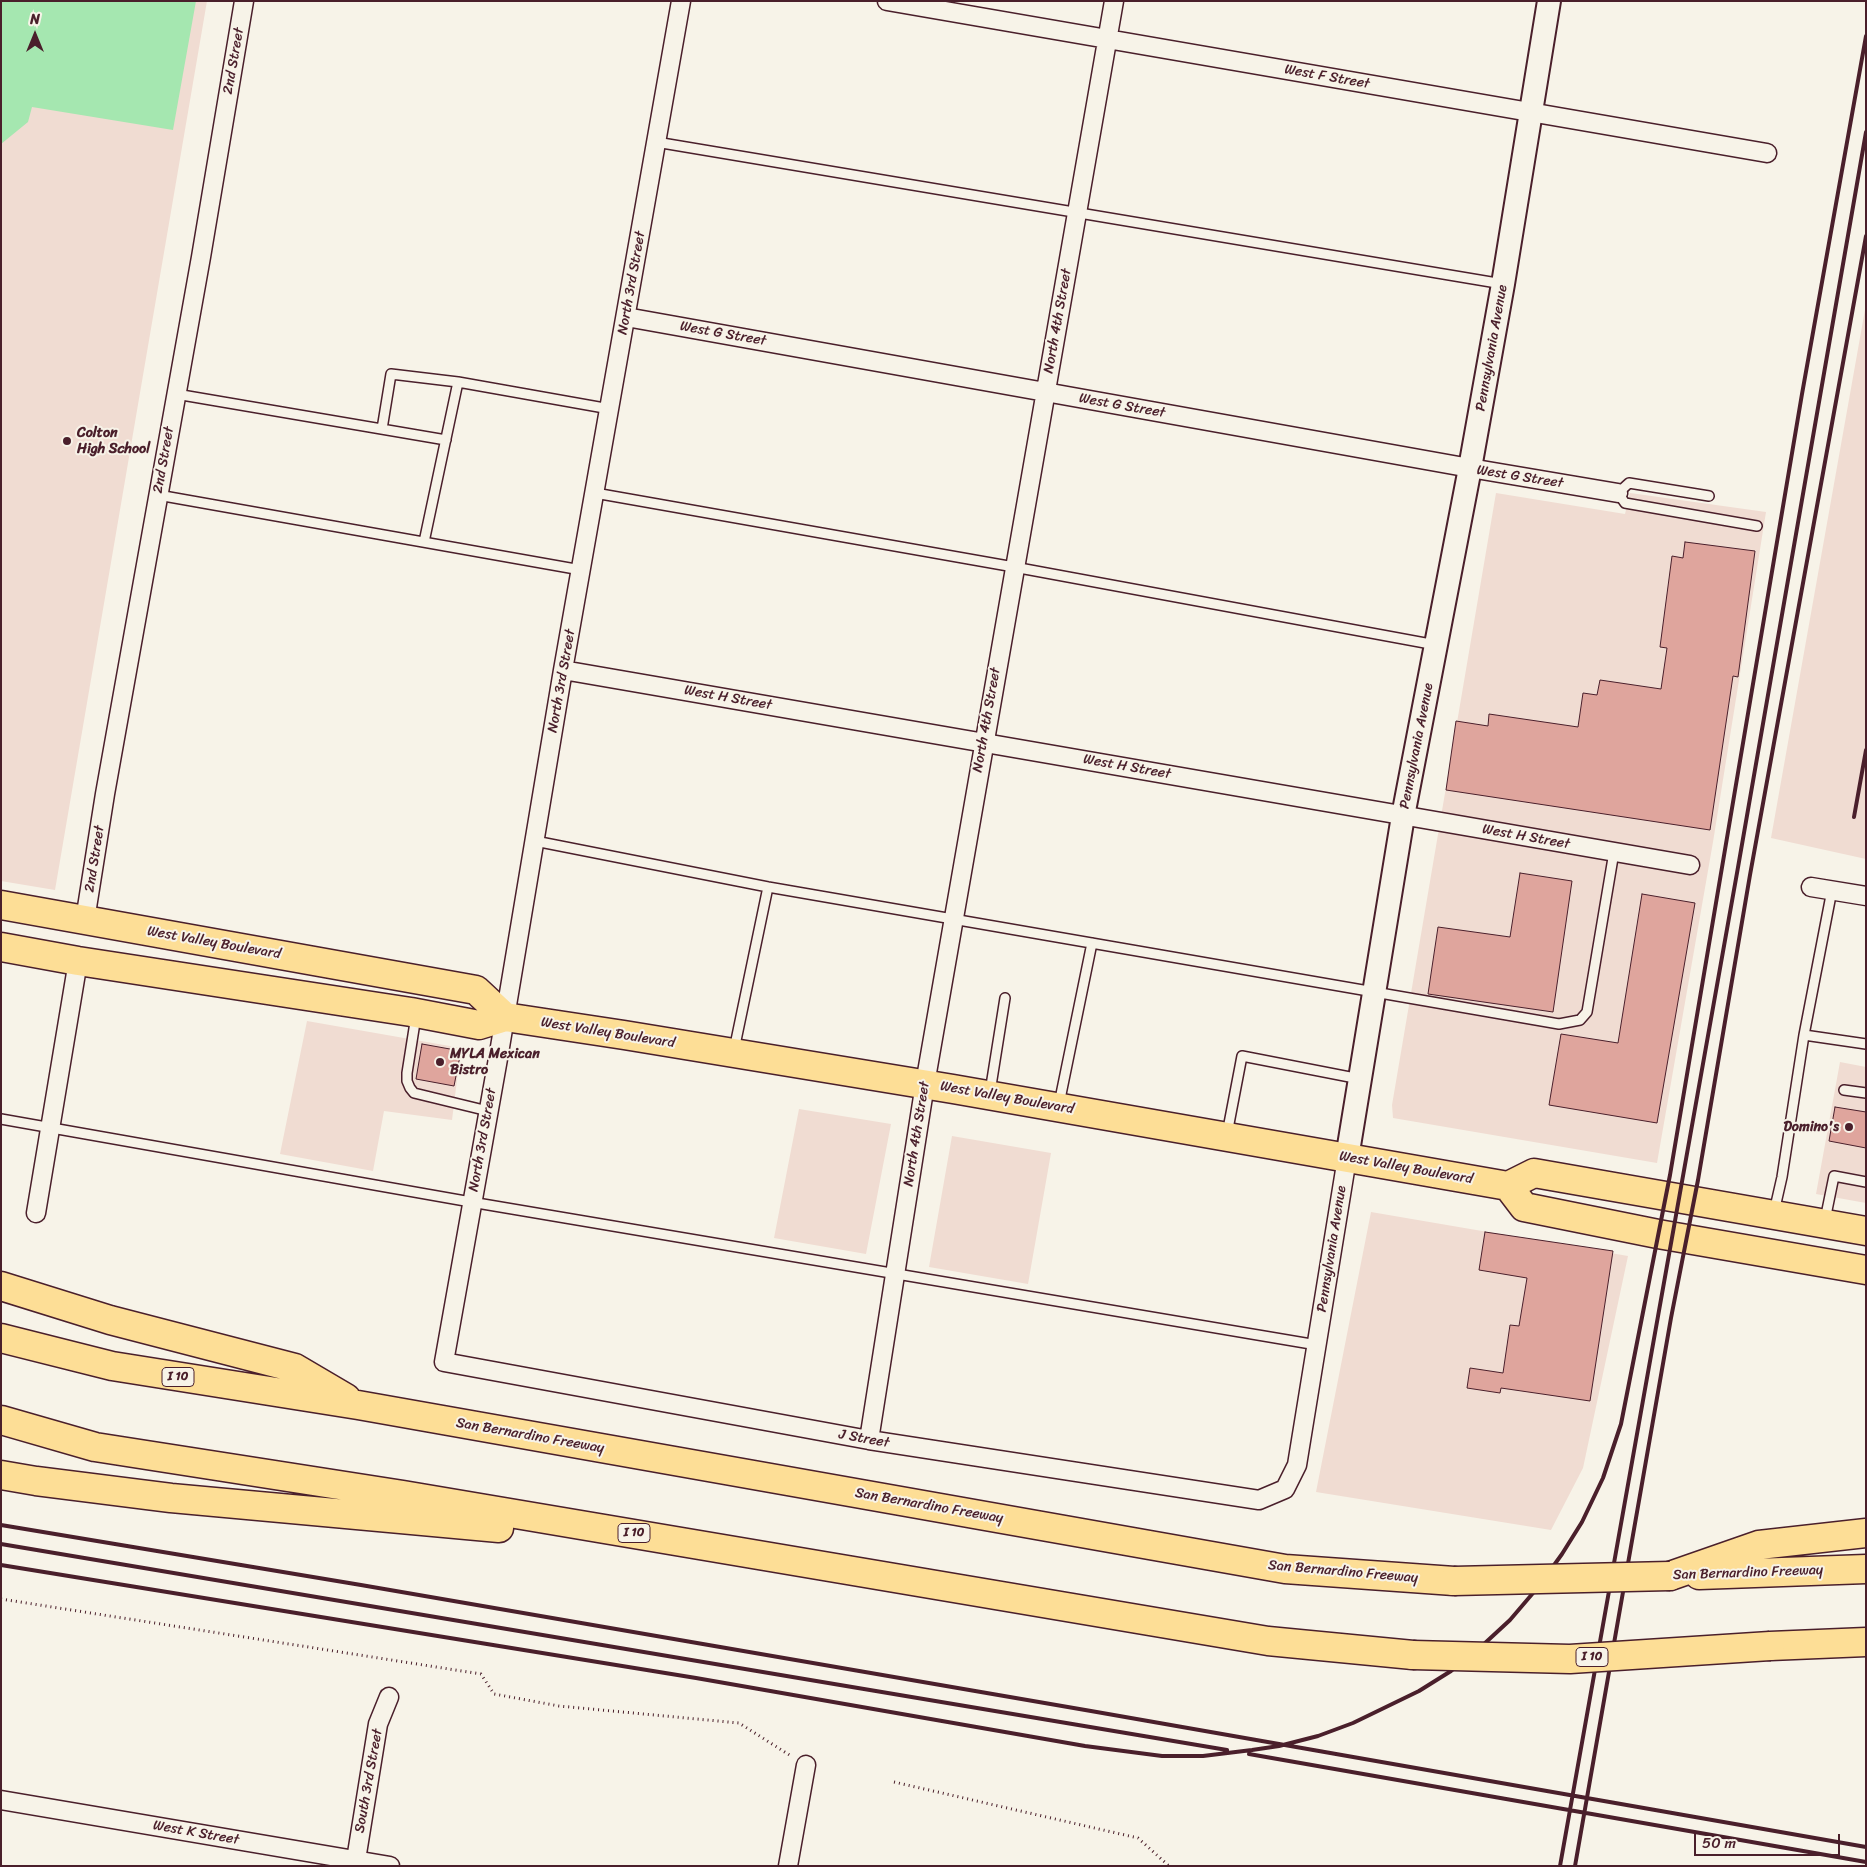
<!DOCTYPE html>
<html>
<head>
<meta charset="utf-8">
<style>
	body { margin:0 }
	#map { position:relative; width:1867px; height:1867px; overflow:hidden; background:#f7f3e8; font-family:Sriracha,sans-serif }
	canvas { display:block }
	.frame { position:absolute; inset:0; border:2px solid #4a1f2b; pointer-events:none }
	.north { position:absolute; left:10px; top:10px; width:50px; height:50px; -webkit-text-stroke:4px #f7f3e8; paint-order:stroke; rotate:0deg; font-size:14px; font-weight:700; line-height:20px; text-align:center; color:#4a1f2b }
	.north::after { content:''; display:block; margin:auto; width:18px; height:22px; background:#4a1f2b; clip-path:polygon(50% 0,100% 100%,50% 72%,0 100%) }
	.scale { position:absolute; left:1694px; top:1834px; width:146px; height:22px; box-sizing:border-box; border:2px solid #4a1f2b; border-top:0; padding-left:6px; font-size:15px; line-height:18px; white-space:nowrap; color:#4a1f2b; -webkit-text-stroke:4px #f7f3e8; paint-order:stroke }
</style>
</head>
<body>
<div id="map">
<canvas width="1867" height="1867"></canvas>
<div class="frame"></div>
<div class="north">N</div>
<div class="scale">50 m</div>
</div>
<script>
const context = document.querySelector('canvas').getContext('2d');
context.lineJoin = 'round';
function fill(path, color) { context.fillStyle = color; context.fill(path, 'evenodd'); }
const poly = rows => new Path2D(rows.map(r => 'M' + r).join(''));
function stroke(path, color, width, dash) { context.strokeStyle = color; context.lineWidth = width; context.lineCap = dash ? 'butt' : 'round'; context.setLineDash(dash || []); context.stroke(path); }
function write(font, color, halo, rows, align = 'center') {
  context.font = font + ' Sriracha,sans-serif'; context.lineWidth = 4; context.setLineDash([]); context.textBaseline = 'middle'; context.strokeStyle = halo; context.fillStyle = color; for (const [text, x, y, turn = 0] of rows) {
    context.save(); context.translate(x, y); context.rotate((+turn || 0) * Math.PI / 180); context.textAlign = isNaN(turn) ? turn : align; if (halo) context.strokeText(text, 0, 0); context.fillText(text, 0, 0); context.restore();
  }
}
const built = poly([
	[1,1,207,1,55,890,1,881],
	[1866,304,1866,859,1771,838],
	[1496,493,1625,514,1630,493,1766,512,1713,842,1657,1163,1393,1118,1392,1105],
	[307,1021,461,1048,452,1120,384,1111,373,1171,280,1154],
	[1840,1062,1866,1067,1866,1203,1816,1194],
	[799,1109,891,1124,866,1254,774,1238],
	[952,1136,1051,1153,1028,1284,929,1267],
	[1371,1212,1628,1256,1583,1468,1551,1530,1316,1492]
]);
const green = poly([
	[1,1,196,1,173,130,32,107,28,122,1,144]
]);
const building = poly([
	[1685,542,1755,551,1738,677,1733,676,1710,830,1446,790,1456,721,1488,726,1489,714,1578,727,1583,693,1597,695,1600,680,1661,689,1667,648,1660,647,1672,556,1683,558,1685,542],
	[1520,873,1572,881,1553,1012,1428,994,1438,927,1510,937,1520,873],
	[1642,894,1695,903,1657,1123,1549,1105,1561,1034,1618,1043,1642,894],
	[422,1044,461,1051,454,1086,416,1079,422,1044],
	[1835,1107,1866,1112,1866,1148,1829,1141,1835,1107],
	[1485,1232,1613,1251,1590,1401,1501,1388,1500,1393,1467,1388,1470,1368,1503,1373,1510,1325,1519,1326,1527,1278,1479,1270,1485,1232]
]);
const path = poly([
	[1,1599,481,1674,494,1694,559,1706,739,1723,791,1756],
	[894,1782,1138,1838,1169,1866]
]);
const service = poly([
	[656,142,1503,284],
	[176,394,446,440],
	[382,429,391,374,458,382],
	[595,493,1014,567,1436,645],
	[158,495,581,570],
	[1709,496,1629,483,1618,493,1625,503,1757,526],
	[424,542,458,382,610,409],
	[535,841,768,887,1559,1024,1580,1020,1587,1012,1614,852],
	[1832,890,1804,1035,1866,1044],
	[416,1016,407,1073,407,1081,410,1088,414,1093,488,1111],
	[734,1050,768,887],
	[1844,1090,1866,1093],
	[990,1092,1005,998],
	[1059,1104,1092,943],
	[1,1119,471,1202,1317,1345],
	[1227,1134,1242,1056,1360,1079],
	[1774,1212,1782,1177,1804,1035],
	[1825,1220,1834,1176,1866,1182]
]);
const minor = poly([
	[681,1,563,670,499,1053,444,1362,869,1440,1259,1500,1285,1489,1297,1465,1347,1158],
	[887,1,1767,153],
	[626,317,1470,468,1618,493],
	[563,670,1690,865],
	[1811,887,1866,896],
	[85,920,105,794,201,257,244,1],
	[36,1213,78,961],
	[869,1440,925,1084,1114,1],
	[1,1800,390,1866],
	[355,1866,378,1724,389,1697],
	[788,1866,806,1765]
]);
const tertiary = poly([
	[1347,1158,1403,816,1470,468,1503,284,1549,1]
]);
const primary = poly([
	[1,905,476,990,505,1017],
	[1,947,78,961,411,1012,479,1025,505,1017,624,1035,953,1089,1508,1186,1534,1173,1866,1231],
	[1508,1186,1524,1207,1658,1234,1866,1270]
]);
const motorway = poly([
	[1,1286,110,1320,295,1368,346,1398],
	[1,1338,112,1366,358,1405,1285,1569,1454,1581],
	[1,1420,95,1447,403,1495,1268,1641,1413,1655],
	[1,1475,36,1481,171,1498,499,1528],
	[1699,1575,1866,1569],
	[1670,1576,1759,1545,1866,1533],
	[1770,1646,1866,1642]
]);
const rail = poly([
	[1854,817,1866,750],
	[1,1525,361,1585,1091,1711,1866,1847],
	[1,1544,1227,1750],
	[1,1565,696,1678,1085,1746,1162,1756,1203,1756,1252,1750,1279,1746,1318,1736,1353,1723,1419,1691,1451,1671,1484,1644,1510,1620,1539,1586,1562,1554,1582,1522,1603,1478,1621,1424,1670,1175,1802,394,1866,36],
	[1249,1754,1866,1862],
	[1560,1866,1737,873,1866,132],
	[1575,1866,1671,1318,1698,1180,1750,875,1866,236]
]);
const motorwayBridge = poly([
	[1454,1581,1670,1576],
	[1413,1655,1570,1659,1770,1646]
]);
const markers = [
	[67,441,5,"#4a1f2b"],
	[440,1062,5,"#4a1f2b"],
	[1849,1127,5,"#4a1f2b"]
];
const shields = [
	[178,1377,32],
	[634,1533,32],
	[1592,1657,32]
];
const shieldNames = [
	["I 10",178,1377],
	["I 10",634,1533],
	["I 10",1592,1657]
];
const streetNames = [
	["2nd Street",234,61,-80],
	["West F Street",1327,77,10],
	["North 3rd Street",632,283,-80],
	["North 4th Street",1058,321,-80],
	["West G Street",723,334,10],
	["Pennsylvania Avenue",1492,348,-80],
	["West G Street",1122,406,10],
	["2nd Street",164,460,-80],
	["West G Street",1520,477,9],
	["North 3rd Street",562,681,-80],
	["West H Street",728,698,10],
	["North 4th Street",987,720,-80],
	["Pennsylvania Avenue",1417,746,-79],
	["West H Street",1127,767,10],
	["West H Street",1526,837,10],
	["2nd Street",95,859,-81],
	["West Valley Boulevard",214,943,10],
	["West Valley Boulevard",608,1033,9],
	["West Valley Boulevard",1007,1098,10],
	["North 4th Street",917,1134,-81],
	["North 3rd Street",483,1140,-80],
	["West Valley Boulevard",1406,1168,10],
	["Pennsylvania Avenue",1332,1249,-81],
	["San Bernardino Freeway",530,1436,10],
	["J Street",864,1439,10],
	["San Bernardino Freeway",929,1506,10],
	["San Bernardino Freeway",1343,1572,5],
	["San Bernardino Freeway",1748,1573,-2],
	["South 3rd Street",369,1781,-80],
	["West K Street",196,1833,10]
];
const poiNames = [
	["Colton",77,433],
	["High School",77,449],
	["MYLA Mexican",450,1054],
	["Bistro",450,1070],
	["Domino's",1839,1127,"right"]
];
fill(built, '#f0dcd2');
fill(green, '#a5e7b0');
fill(building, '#dfa59d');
stroke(building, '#4a1f2b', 1);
stroke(service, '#4a1f2b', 12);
stroke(minor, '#4a1f2b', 21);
stroke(tertiary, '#4a1f2b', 26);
stroke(primary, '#4a1f2b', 31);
stroke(motorway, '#4a1f2b', 31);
stroke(path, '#4a1f2b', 3, [1, 4]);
stroke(service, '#f7f3e8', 9);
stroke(minor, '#f7f3e8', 18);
stroke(tertiary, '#f7f3e8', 22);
stroke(primary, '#fdde96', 28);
stroke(motorway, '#fdde96', 28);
stroke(rail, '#4a1f2b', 4);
stroke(motorwayBridge, '#4a1f2b', 31, []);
stroke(motorwayBridge, '#fdde96', 28);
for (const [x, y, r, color] of markers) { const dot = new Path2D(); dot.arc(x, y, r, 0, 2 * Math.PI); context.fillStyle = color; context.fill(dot); stroke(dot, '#f7f3e8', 2); }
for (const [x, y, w] of shields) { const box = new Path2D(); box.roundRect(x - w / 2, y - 9.5, w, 19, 4); context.fillStyle = '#f7f3e8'; context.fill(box); stroke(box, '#4a1f2b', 1); }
write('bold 12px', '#4a1f2b', null, shieldNames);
write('14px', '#4a1f2b', '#f7f3e8', streetNames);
write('bold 14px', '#4a1f2b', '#f7f3e8', poiNames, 'left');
</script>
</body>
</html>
